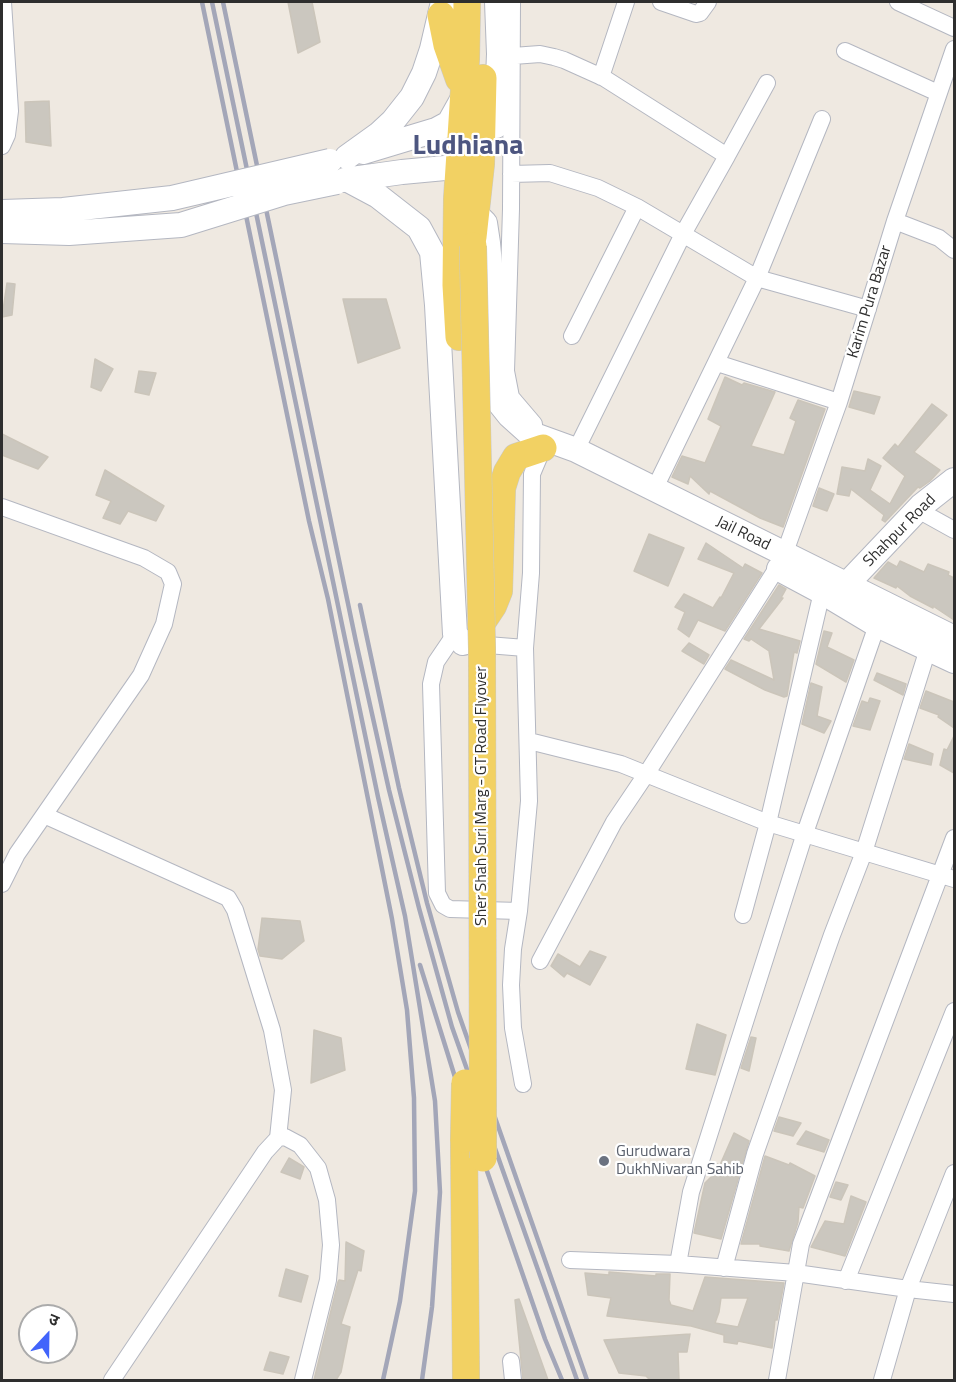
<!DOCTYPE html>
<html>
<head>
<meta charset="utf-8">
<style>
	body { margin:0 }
	#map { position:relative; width:956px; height:1382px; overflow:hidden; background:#efe9e1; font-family:"Titillium Web","Noto Sans Devanagari",sans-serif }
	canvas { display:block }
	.frame { position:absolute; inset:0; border:3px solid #2e2e2e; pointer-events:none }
	.north { position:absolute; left:18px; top:1304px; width:60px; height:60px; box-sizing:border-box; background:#fff; border:2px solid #ababab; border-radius:50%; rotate:22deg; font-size:16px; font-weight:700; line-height:24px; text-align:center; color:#2e2e2e }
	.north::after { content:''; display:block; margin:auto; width:21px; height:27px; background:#4264fb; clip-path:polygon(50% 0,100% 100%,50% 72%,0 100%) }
</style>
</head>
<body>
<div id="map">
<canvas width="956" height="1382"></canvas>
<div class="frame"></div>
<div class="north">उ</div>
</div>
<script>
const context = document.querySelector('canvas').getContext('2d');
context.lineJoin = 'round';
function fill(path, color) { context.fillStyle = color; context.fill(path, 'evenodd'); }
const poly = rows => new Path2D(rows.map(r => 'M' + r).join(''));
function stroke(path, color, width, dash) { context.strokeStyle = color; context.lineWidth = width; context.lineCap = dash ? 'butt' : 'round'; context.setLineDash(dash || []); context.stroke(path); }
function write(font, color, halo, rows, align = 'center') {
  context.font = font + ' "Titillium Web",sans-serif'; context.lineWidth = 4.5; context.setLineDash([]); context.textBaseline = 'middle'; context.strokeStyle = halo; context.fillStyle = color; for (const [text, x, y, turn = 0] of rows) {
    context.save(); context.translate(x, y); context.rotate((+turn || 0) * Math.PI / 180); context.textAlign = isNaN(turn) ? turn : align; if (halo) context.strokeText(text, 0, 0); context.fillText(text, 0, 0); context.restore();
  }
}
const building = poly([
	[288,2,312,2,320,42,298,53,288,2],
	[49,101,51,146,26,142,25,102,49,101],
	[7,283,15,284,12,315,2,317,7,283],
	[343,299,386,299,400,348,358,363,343,299],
	[95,359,113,369,101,391,91,387,95,359],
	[139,371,156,373,149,395,135,392,139,371],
	[725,377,742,385,744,383,775,392,751,446,784,455,796,421,790,418,798,400,825,409,783,527,760,518,710,491,709,494,690,476,688,484,672,477,682,456,705,463,721,426,708,419,725,377],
	[854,391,880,397,874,414,849,407,854,391],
	[932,404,947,415,914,452,940,470,930,481,920,488,918,487,885,522,882,520,884,515,851,489,849,496,837,494,842,467,865,471,868,459,881,466,870,490,890,504,905,476,883,458,895,444,898,447,932,404],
	[2,434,48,457,38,469,2,455,2,434],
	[105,470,164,506,156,521,128,511,120,524,103,518,111,501,96,495,105,470],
	[819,488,834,494,827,511,813,506,819,488],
	[649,534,684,548,668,586,634,571,649,534],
	[706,543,743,568,745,564,762,573,725,631,698,620,689,637,678,629,685,612,675,607,684,594,713,608,720,597,721,598,734,573,698,559,706,543],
	[900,561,924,572,928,564,949,572,948,575,954,578,954,620,933,606,933,608,910,596,897,586,896,588,874,578,888,562,897,567,900,561],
	[779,585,786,589,781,598,783,598,759,629,800,641,797,653,794,652,787,696,784,697,765,690,725,669,731,660,774,680,769,651,751,639,749,641,744,639,779,585],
	[824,631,832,633,827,647,854,660,846,682,816,664,824,631],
	[689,643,709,655,704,664,682,651,689,643],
	[877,673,906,684,903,695,874,680,877,673],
	[811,683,822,687,817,716,831,721,824,733,802,724,811,683],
	[926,691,954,702,954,728,938,717,939,715,920,708,926,691],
	[870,698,880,701,870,730,853,726,862,701,868,703,870,698],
	[954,736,954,773,940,765,944,749,947,750,954,736],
	[909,744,933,754,931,765,904,759,909,744],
	[262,918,300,921,304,941,282,959,260,956,258,949,262,918],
	[590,951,606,957,590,985,567,973,564,977,551,966,558,954,580,967,590,951],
	[697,1024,726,1035,715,1075,686,1069,697,1024],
	[314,1030,341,1038,345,1070,311,1083,314,1030],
	[751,1037,756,1038,749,1071,741,1068,751,1037],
	[779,1117,801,1123,793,1136,774,1131,779,1117],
	[806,1131,829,1140,824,1152,797,1144,806,1131],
	[734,1133,749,1141,721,1239,694,1233,705,1183,712,1176,710,1175,717,1164,720,1165,734,1133],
	[765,1156,789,1165,790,1163,815,1176,803,1208,799,1207,798,1222,789,1251,760,1246,760,1244,741,1244,765,1156],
	[289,1158,304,1167,300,1179,281,1172,289,1158],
	[836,1182,848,1185,841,1200,830,1197,836,1182],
	[851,1196,866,1202,845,1256,811,1247,825,1221,844,1224,851,1196],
	[346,1242,364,1251,361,1271,358,1270,341,1324,350,1327,341,1372,336,1380,314,1380,338,1282,339,1280,345,1281,346,1242],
	[286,1269,308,1276,301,1302,279,1296,286,1269],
	[609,1272,656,1276,656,1274,670,1274,669,1300,671,1305,693,1311,705,1277,784,1283,777,1320,775,1320,772,1348,738,1341,737,1344,724,1342,724,1335,691,1326,607,1316,611,1298,588,1295,585,1273,609,1275,609,1272],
	[721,1298,748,1298,738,1327,715,1323,719,1312,721,1298],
	[519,1299,548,1380,523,1380,515,1300,519,1299],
	[690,1334,687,1352,678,1352,679,1380,650,1380,646,1376,619,1373,604,1340,690,1334],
	[270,1352,289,1357,283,1374,264,1370,270,1352]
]);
const street = poly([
	[512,2,511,209,506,371,511,397,534,424],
	[661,2,696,14,700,13,708,2],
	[898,2,954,28],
	[845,51,938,93],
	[513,56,540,54,554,57,564,60,604,78,727,156,683,234,576,450],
	[601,77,626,2],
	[2,146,7,135,10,111,3,2],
	[727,156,767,83],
	[511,174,550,173,598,188,637,207,757,278,868,309],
	[895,221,939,238,954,250],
	[572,336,637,207],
	[717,363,839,402],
	[654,490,757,278,822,119],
	[2,507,144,558,168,572,173,584,164,624,141,675,17,854,2,884],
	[918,510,954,530],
	[784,555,839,402,895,221,954,49],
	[455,634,436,662,431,684,437,893,443,905,450,909,519,911,529,801,525,648,531,573,532,474,543,448],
	[475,644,525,648],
	[529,741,621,764,768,823,954,879],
	[44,815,228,898,235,910,272,1030,283,1090,278,1138],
	[519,911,513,949,511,985,513,1028,523,1084],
	[743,915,768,823,822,592],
	[540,961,614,822,647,773,777,568],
	[570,1260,678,1264,796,1273,908,1289,954,1294],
	[678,1264,691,1192,805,833,877,625],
	[724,1268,755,1154,832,935,864,852,928,649],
	[846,1281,954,1011],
	[511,1361,513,1380],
	[112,1380,265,1152,278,1138,285,1137,300,1145,318,1168,327,1200,331,1245,328,1280,303,1380],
	[777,1380,801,1244,954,838],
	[882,1380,908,1289,954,1173]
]);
const secondary = poly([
	[496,126,499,54,497,2],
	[363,152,436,130,449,123,464,96],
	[347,157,379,134,393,121,412,97,424,73,432,49,443,2],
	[345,180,402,172,477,165],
	[348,180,378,196,419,228,432,252,437,305,455,634,463,643],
	[474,212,485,223,488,243,494,307,497,400,509,415,529,433,576,450,954,638],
	[779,569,822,592,877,625,954,661],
	[847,584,921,506,954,480]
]);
const primary = poly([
	[441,15,447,45,459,79],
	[473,237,481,164,483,78],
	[459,337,456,285,457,199,466,59,467,2],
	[481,624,493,606,499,591,502,488,507,472,516,457,543,448],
	[464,1139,466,1380]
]);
const rail = poly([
	[202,2,309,521,328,599,392,919,407,1010,414,1098,415,1191,400,1301,383,1380],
	[212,2,378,797,405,916,435,1101,440,1192,432,1307,422,1380],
	[223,2,356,642,389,790,419,908,452,1027,577,1380],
	[360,605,399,788,427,903,458,1012,587,1380],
	[420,965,459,1090,545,1339,562,1380]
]);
const secondaryBridge = poly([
	[2,212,63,210,172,198,330,161],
	[2,231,69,233,181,225,284,193,337,182]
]);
const primaryBridge = poly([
	[473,246,482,649,483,1158],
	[464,1139,465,1083]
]);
const markers = [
	[604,1161,6,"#6b7280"]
];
const streetNames = [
	["Karim Pura Bazar",870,302,-73],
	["Shahpur Road",900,531,-45],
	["Jail Road",743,534,26],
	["Sher Shah Suri Marg - GT Road Flyover",482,796,-90]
];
const worshipNames = [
	["Gurudwara",616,1152],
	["DukhNivaran Sahib",616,1170]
];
const townNames = [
	["Ludhiana",468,147]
];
fill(building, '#cbc7bf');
stroke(building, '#cbc5ba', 1.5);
stroke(street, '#b4b7c1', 18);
stroke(secondary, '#b4b7c1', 26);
stroke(primary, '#c9c9c9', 28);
stroke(street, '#fff', 16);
stroke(secondary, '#fff', 24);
stroke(primary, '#f2d163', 27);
stroke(rail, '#a3a6b8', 4.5);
stroke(secondaryBridge, '#b4b7c1', 26, []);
stroke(primaryBridge, '#c9c9c9', 28, []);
stroke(secondaryBridge, '#fff', 24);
stroke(primaryBridge, '#f2d163', 27);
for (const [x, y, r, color] of markers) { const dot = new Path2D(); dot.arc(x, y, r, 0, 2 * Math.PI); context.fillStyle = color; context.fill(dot); stroke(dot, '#fff', 2); }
write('16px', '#2e2e2e', '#fff', streetNames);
write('16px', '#5b616d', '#fff', worshipNames, 'left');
write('bold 28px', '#4d5680', '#fff', townNames);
</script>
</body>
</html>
